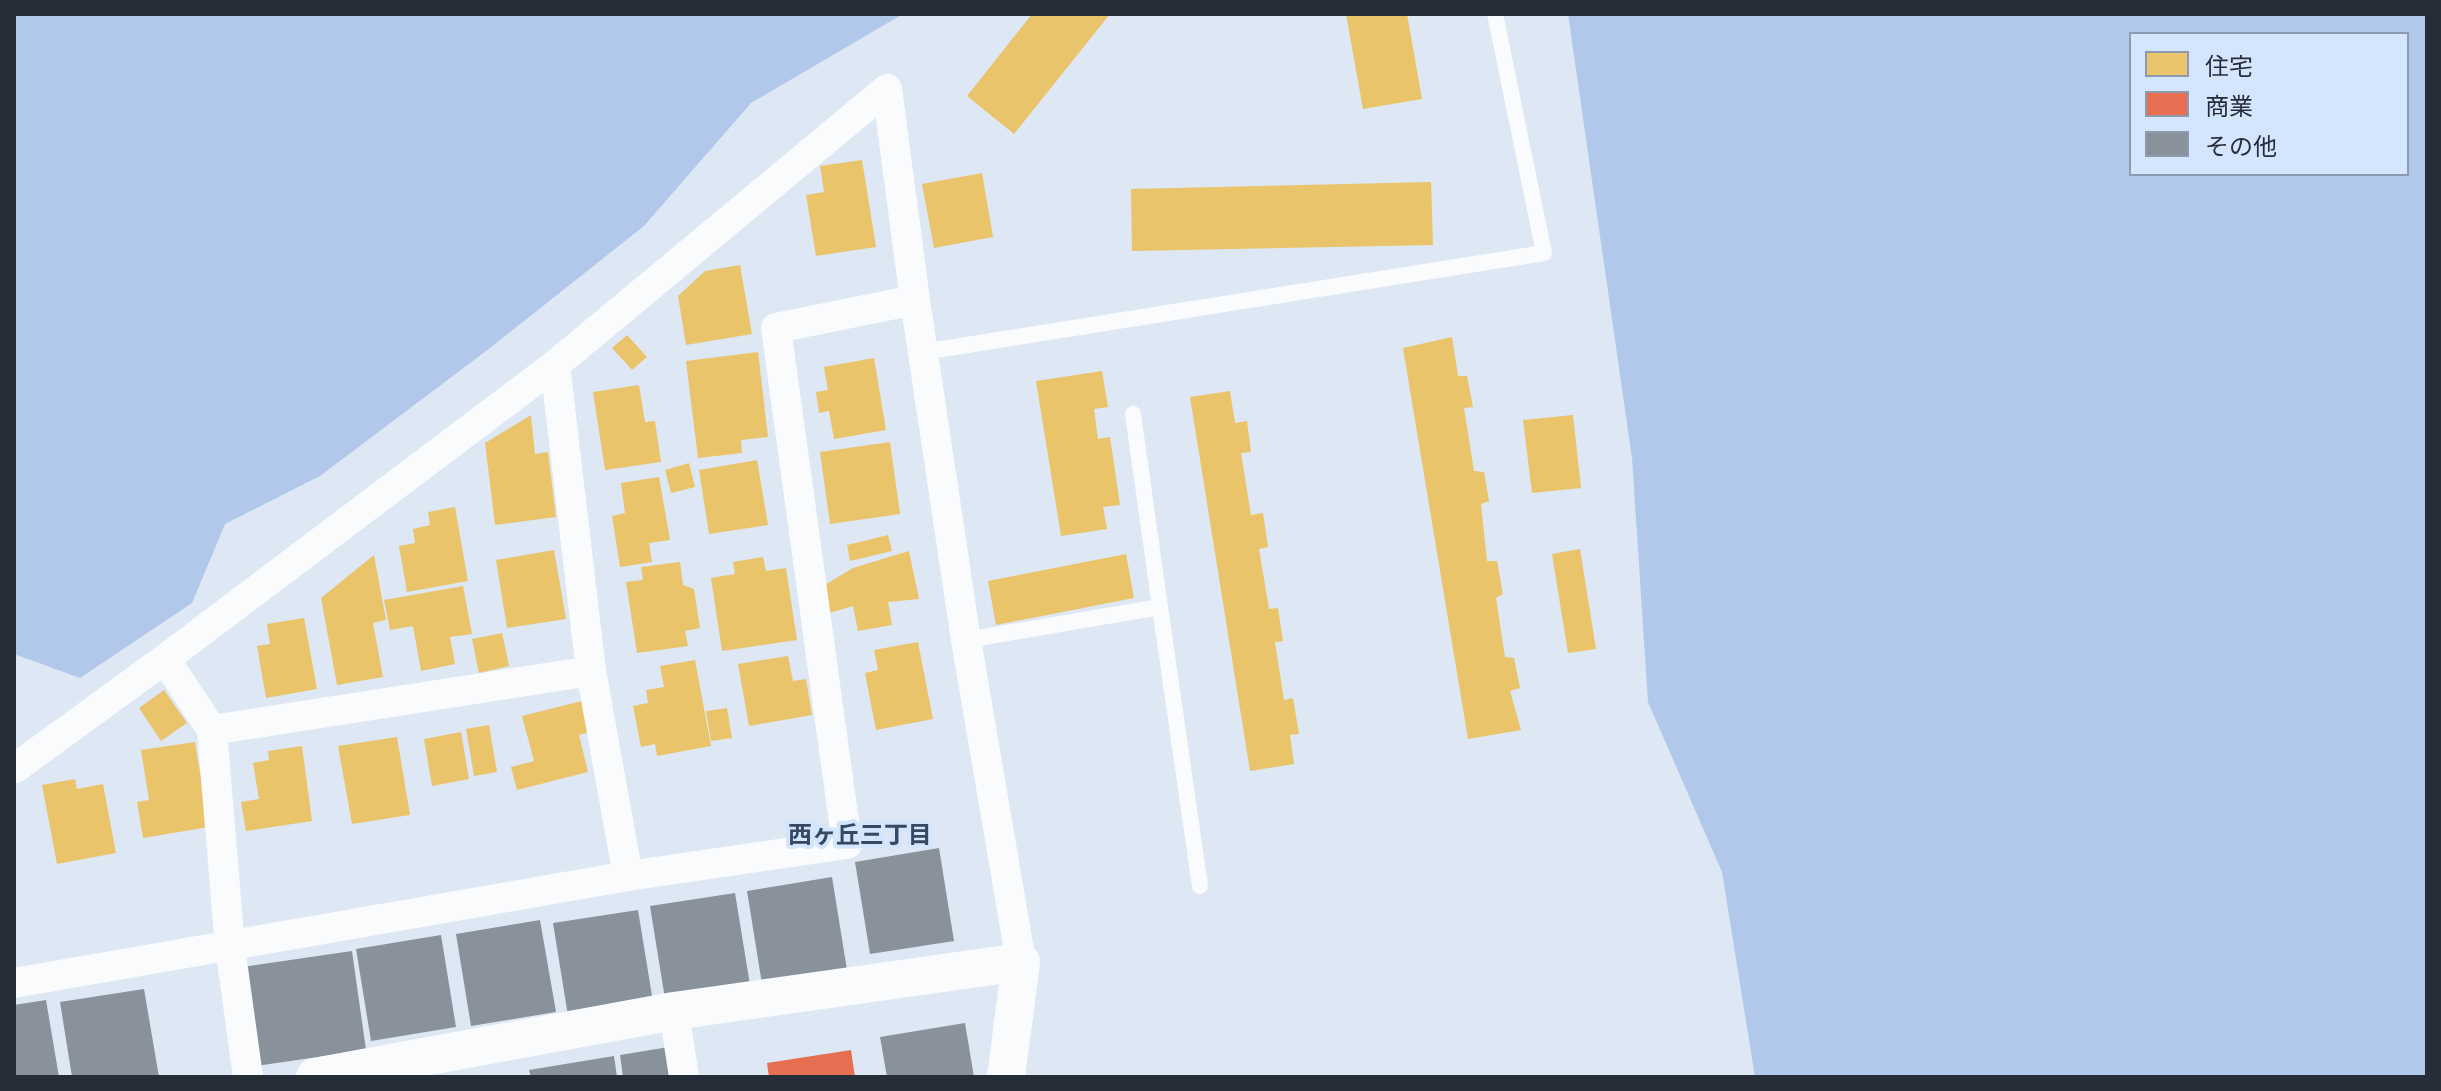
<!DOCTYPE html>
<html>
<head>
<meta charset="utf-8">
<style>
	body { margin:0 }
	#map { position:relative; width:2441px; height:1091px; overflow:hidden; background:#dee7f4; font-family:"Playfair Display","Noto Sans JP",serif }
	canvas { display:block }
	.frame { position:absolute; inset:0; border:16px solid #252d39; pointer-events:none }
	.legend { position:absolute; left:2129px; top:32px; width:280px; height:144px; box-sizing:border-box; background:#d4e5fe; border:2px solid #8e9baf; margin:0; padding:10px 14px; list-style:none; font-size:24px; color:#252d39 }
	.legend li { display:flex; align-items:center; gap:16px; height:40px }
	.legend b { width:40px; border:2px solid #8e9baf }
</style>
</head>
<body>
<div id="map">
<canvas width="2441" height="1091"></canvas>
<div class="frame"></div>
<ul class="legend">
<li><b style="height:22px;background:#e9c46a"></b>住宅</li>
<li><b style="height:22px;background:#e76f51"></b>商業</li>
<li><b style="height:22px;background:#89919b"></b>その他</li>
</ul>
</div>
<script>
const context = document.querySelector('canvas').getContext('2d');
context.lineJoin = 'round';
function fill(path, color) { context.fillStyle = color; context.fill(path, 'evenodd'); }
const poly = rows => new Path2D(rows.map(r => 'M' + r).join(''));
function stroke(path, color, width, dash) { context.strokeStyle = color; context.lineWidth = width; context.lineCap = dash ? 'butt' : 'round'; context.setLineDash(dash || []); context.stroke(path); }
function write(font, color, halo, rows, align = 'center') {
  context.font = font + ' "Playfair Display","Noto Sans JP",serif'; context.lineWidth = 8; context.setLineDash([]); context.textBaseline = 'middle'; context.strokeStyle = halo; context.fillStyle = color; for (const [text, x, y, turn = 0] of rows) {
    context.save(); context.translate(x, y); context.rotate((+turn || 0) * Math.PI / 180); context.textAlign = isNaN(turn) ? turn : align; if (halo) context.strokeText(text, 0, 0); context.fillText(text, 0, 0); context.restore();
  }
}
const forest = poly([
	[14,14,903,14,751,103,644,226,490,348,320,476,225,524,192,603,80,678,14,654],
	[1568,14,2427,14,2427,1077,1755,1077,1722,872,1648,702,1632,458],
	[2131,34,2407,34,2407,174,2131,174]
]);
const homes = poly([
	[1032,14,1110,14,1014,134,967,96],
	[1346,14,1407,14,1422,99,1363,109],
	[862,160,876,247,816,256,806,195,824,192,820,166],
	[982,173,993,237,934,248,922,184],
	[1431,182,1433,245,1132,251,1131,189],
	[740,265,752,334,686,345,678,296,705,271],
	[627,335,647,357,632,370,612,348],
	[1452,337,1458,376,1467,376,1473,407,1464,408,1474,471,1484,472,1489,501,1481,504,1487,561,1497,561,1503,594,1496,598,1505,657,1514,658,1520,688,1510,691,1521,730,1468,739,1403,348],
	[758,352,768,437,741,440,742,453,698,458,686,361],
	[874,358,886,430,834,439,829,411,819,413,816,392,828,390,824,367],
	[1102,371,1108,407,1094,409,1098,439,1110,437,1120,505,1103,507,1107,529,1061,536,1036,381],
	[639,385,645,422,655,421,661,462,605,470,593,392],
	[1230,391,1235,423,1247,421,1251,452,1241,453,1251,515,1263,513,1268,547,1259,549,1269,609,1278,608,1283,641,1275,642,1284,700,1293,698,1299,734,1290,735,1294,764,1250,771,1190,397],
	[531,415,535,454,548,452,556,517,495,525,485,443],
	[1573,415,1581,488,1532,493,1523,420],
	[890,442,900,514,830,524,820,452],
	[757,460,768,525,709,534,699,470],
	[689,463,695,487,671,493,665,470],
	[659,477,670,540,649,543,652,562,620,567,612,516,625,513,621,483],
	[455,507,468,581,407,592,399,546,415,543,413,529,430,525,428,512],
	[888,535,892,551,850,561,847,545],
	[1580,549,1596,649,1568,653,1552,554],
	[554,550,566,619,507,628,496,560],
	[909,551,919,599,888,602,892,625,858,631,853,606,829,613,823,586,853,568],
	[1126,554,1134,598,996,625,988,581],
	[374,555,386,620,373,623,383,677,337,685,321,598],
	[763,557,766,571,786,568,797,640,722,651,711,578,735,574,733,562],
	[680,562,683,585,694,589,700,628,685,631,688,646,637,653,626,582,643,580,641,567],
	[463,586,472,634,450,637,455,664,421,671,413,626,390,630,384,600],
	[304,618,317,689,266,698,257,646,270,644,267,624],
	[502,633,509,666,479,673,472,639],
	[918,642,933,719,876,730,865,673,878,670,874,650],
	[788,656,793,681,806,679,812,715,749,726,738,664],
	[695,660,711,746,657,756,655,744,641,747,633,706,648,703,646,690,664,687,660,666],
	[164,690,187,723,161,741,139,708],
	[582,701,590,732,579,735,588,772,517,790,511,767,534,761,522,716],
	[727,708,732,738,711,741,706,711],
	[489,725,497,772,474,776,466,729],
	[461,732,469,779,432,786,424,739],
	[397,737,410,815,352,824,338,746],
	[195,742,209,827,143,838,137,802,149,800,141,750],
	[302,746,312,821,246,831,241,802,259,799,253,763,269,760,268,751],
	[75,779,77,789,103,784,116,853,57,864,42,785]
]);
const shops = poly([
	[851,1050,855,1077,769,1077,767,1063]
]);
const building = poly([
	[939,848,954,941,870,954,855,862],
	[832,877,847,970,762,984,747,891],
	[735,893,750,985,665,999,650,906],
	[638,910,653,1002,568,1016,553,923],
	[540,920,556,1012,471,1026,456,934],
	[441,935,456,1027,371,1041,356,949],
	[352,951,366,1050,256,1066,242,967],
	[144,989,159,1077,72,1077,60,1002],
	[46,1000,59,1077,14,1077,14,1005],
	[965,1023,974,1077,887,1077,880,1037],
	[669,1047,674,1077,623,1077,620,1055],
	[614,1056,617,1077,531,1077,529,1070]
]);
const service = poly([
	[923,352,1544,253,1495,14],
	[1133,414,1160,607],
	[966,640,1160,607,1200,886]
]);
const minor = poly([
	[555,365,591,671,628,876],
	[165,659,212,730,591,671],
	[212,730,230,947,248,1077],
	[14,769,165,659,555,365,887,89,915,300,966,640,1021,962],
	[14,983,628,876,847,844,776,328,915,300],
	[674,1011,684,1077]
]);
const tertiary = poly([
	[315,1077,674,1011,1021,962,1006,1077]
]);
const neighbourhoodNames = [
	["西ヶ丘三丁目",860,836]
];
fill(forest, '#b1c8eb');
fill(homes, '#e9c46a');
fill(shops, '#e76f51');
fill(building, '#89919b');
stroke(service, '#fafbfd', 16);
stroke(minor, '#fafbfd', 30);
stroke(tertiary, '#fafbfd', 38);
write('bold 24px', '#374861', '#d4e5fe', neighbourhoodNames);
</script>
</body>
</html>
